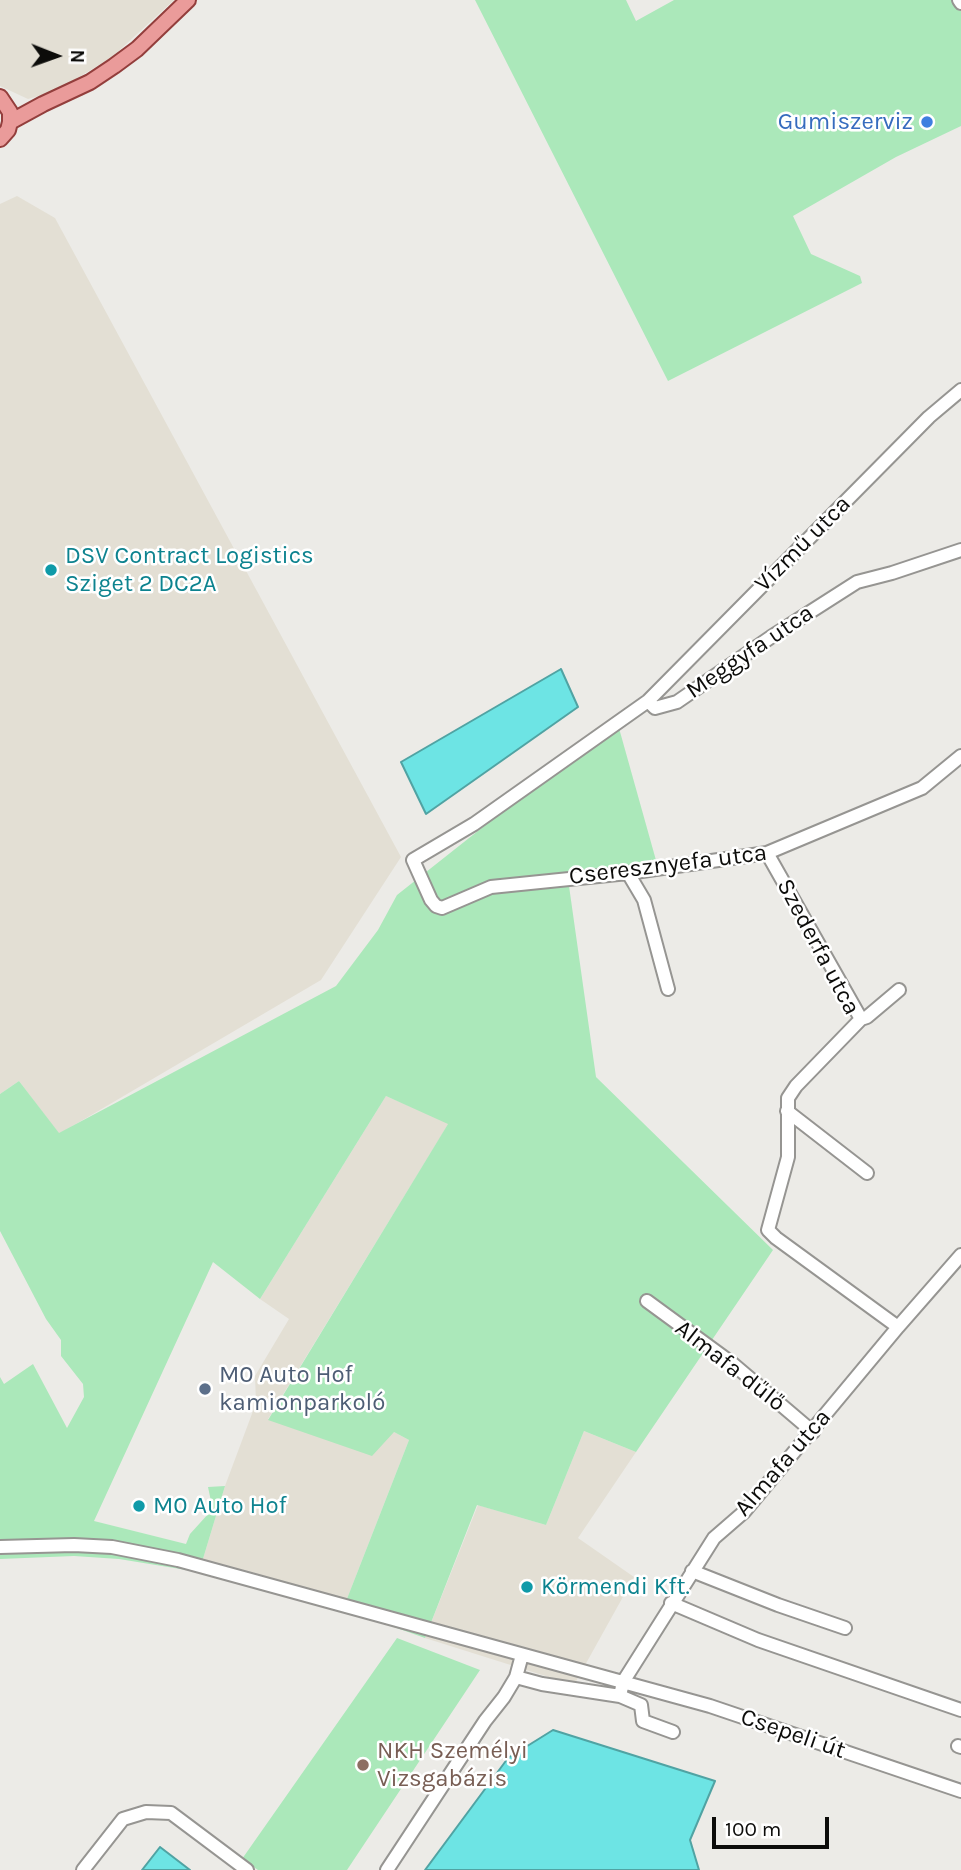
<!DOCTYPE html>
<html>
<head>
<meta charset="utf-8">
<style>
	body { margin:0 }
	#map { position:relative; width:961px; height:1870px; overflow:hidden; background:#ecebe7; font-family:Karla,sans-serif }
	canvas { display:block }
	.north { position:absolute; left:21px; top:21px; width:70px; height:70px; -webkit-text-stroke:5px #fff; paint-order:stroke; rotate:91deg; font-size:19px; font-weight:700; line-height:28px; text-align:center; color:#0c0c0a }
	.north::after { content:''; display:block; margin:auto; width:24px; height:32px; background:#0c0c0a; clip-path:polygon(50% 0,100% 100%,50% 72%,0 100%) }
	.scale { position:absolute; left:712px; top:1817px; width:117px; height:32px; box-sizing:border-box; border:4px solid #0c0c0a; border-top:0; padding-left:9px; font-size:21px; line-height:24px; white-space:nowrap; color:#0c0c0a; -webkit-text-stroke:5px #fff; paint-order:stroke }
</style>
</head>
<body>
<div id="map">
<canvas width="961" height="1870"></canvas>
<div class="north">N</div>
<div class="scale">100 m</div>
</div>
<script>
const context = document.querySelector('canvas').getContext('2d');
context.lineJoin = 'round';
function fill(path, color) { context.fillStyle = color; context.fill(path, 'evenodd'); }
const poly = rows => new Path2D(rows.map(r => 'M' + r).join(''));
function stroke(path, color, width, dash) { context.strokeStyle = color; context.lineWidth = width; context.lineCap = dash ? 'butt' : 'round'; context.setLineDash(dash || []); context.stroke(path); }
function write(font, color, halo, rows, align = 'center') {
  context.font = font + ' Karla,sans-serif'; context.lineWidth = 5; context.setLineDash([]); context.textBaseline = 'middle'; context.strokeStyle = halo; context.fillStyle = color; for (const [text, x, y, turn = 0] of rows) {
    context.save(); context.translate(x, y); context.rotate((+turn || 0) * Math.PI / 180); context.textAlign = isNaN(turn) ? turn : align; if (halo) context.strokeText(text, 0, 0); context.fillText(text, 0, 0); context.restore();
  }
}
const built = poly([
	[0,0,174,0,112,57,56,91,28,99,0,86],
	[17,196,55,218,401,857,321,980,59,1134,19,1081,0,1094,0,204],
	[386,1096,449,1123,268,1419,394,1432,409,1440,343,1609,199,1572,225,1486,256,1403,255,1376,289,1319,260,1299],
	[584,1431,636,1452,578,1538,634,1577,574,1685,425,1638,478,1505,546,1525]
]);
const green = poly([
	[475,0,626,0,636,21,674,0,961,0,961,126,896,157,793,216,811,254,860,276,862,283,668,381],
	[617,721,659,871,569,886,596,1077,773,1250,636,1452,584,1431,546,1525,477,1505,425,1638,343,1609,409,1440,394,1432,372,1456,268,1420,448,1124,386,1096,260,1299,213,1262,94,1521,186,1544,190,1534,209,1513,212,1506,208,1487,225,1486,199,1572,119,1559,74,1556,0,1559,0,1377,4,1384,33,1364,67,1428,84,1397,83,1384,61,1356,61,1340,46,1319,0,1231,0,1094,19,1081,59,1133,336,986,378,930,397,895],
	[397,1638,480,1670,347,1870,258,1870,242,1859]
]);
const water = poly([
	[561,669,578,707,426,814,401,762,561,669],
	[553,1730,715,1781,690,1840,699,1870,425,1870,508,1758,553,1730],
	[160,1847,190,1870,142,1870,160,1847]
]);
const minor = poly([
	[959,0,961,3],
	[961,390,929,417,648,701,474,824,413,860,431,900,436,906,442,908,491,887,628,873,767,853,922,788,961,756],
	[648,701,655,708,677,702,771,637,857,582,892,573,961,550],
	[767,853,861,1019,796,1086,788,1098,788,1157,768,1230,776,1238,898,1327],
	[628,873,644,900,668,989],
	[861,1019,867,1017,899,990],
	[787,1111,867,1173],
	[647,1301,733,1364,813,1432],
	[0,1547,74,1545,112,1547,178,1560,710,1706,961,1791],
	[692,1571,778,1605,845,1628],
	[671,1603,758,1640,961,1710],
	[516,1677,542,1684,620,1696,623,1682,714,1538,744,1512,898,1327,961,1255],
	[620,1696,641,1705,643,1721,673,1732],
	[958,1746,961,1747],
	[83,1870,123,1819,146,1812,171,1813,247,1870],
	[387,1870,485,1721,504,1697,516,1677,522,1655]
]);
const major = poly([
	[0,97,10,112,10,122,8,130,0,139],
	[10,122,43,104,90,82,114,66,137,49,188,0]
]);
const markers = [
	[927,122,7,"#3f7fe0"],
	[51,570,7,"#0f9aa8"],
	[205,1389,7,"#5c6f8a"],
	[139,1506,7,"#0f9aa8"],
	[527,1587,7,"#0f9aa8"],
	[363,1765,7,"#8d6e63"]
];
const shopNames = [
	["Gumiszerviz",913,122]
];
const streetNames = [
	["Vízmű utca",803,544,-45],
	["Meggyfa utca",750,652,-34],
	["Cseresznyefa utca",668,865,-7],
	["Szederfa utca",818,947,62],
	["Almafa dűlő",730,1366,38],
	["Almafa utca",783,1463,-49],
	["Csepeli út",793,1734,19]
];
const cultureNames = [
	["DSV Contract Logistics",65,556],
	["Sziget 2 DC2A",65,584],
	["M0 Auto Hof",153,1506],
	["Körmendi Kft.",541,1587]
];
const serviceNames = [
	["M0 Auto Hof",219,1375],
	["kamionparkoló",219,1403]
];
const educationNames = [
	["NKH Személyi",377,1751],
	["Vizsgabázis",377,1779]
];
fill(built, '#e3dfd4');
fill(green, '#abe8ba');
fill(water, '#6de4e4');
stroke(water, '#50a3a3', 2);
stroke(minor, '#969592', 16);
stroke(major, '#933e3c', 18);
stroke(minor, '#fff', 12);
stroke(major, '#ea9b9a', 14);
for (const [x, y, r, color] of markers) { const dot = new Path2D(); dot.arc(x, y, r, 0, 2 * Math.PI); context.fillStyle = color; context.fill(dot); stroke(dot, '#fff', 2.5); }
write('24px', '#366cbe', '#fff', shopNames, 'right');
write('24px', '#0c0c0a', '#fff', streetNames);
write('24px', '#0d838f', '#fff', cultureNames, 'left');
write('24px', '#4e5e75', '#fff', serviceNames, 'left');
write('24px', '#785e54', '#fff', educationNames, 'left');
</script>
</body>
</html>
